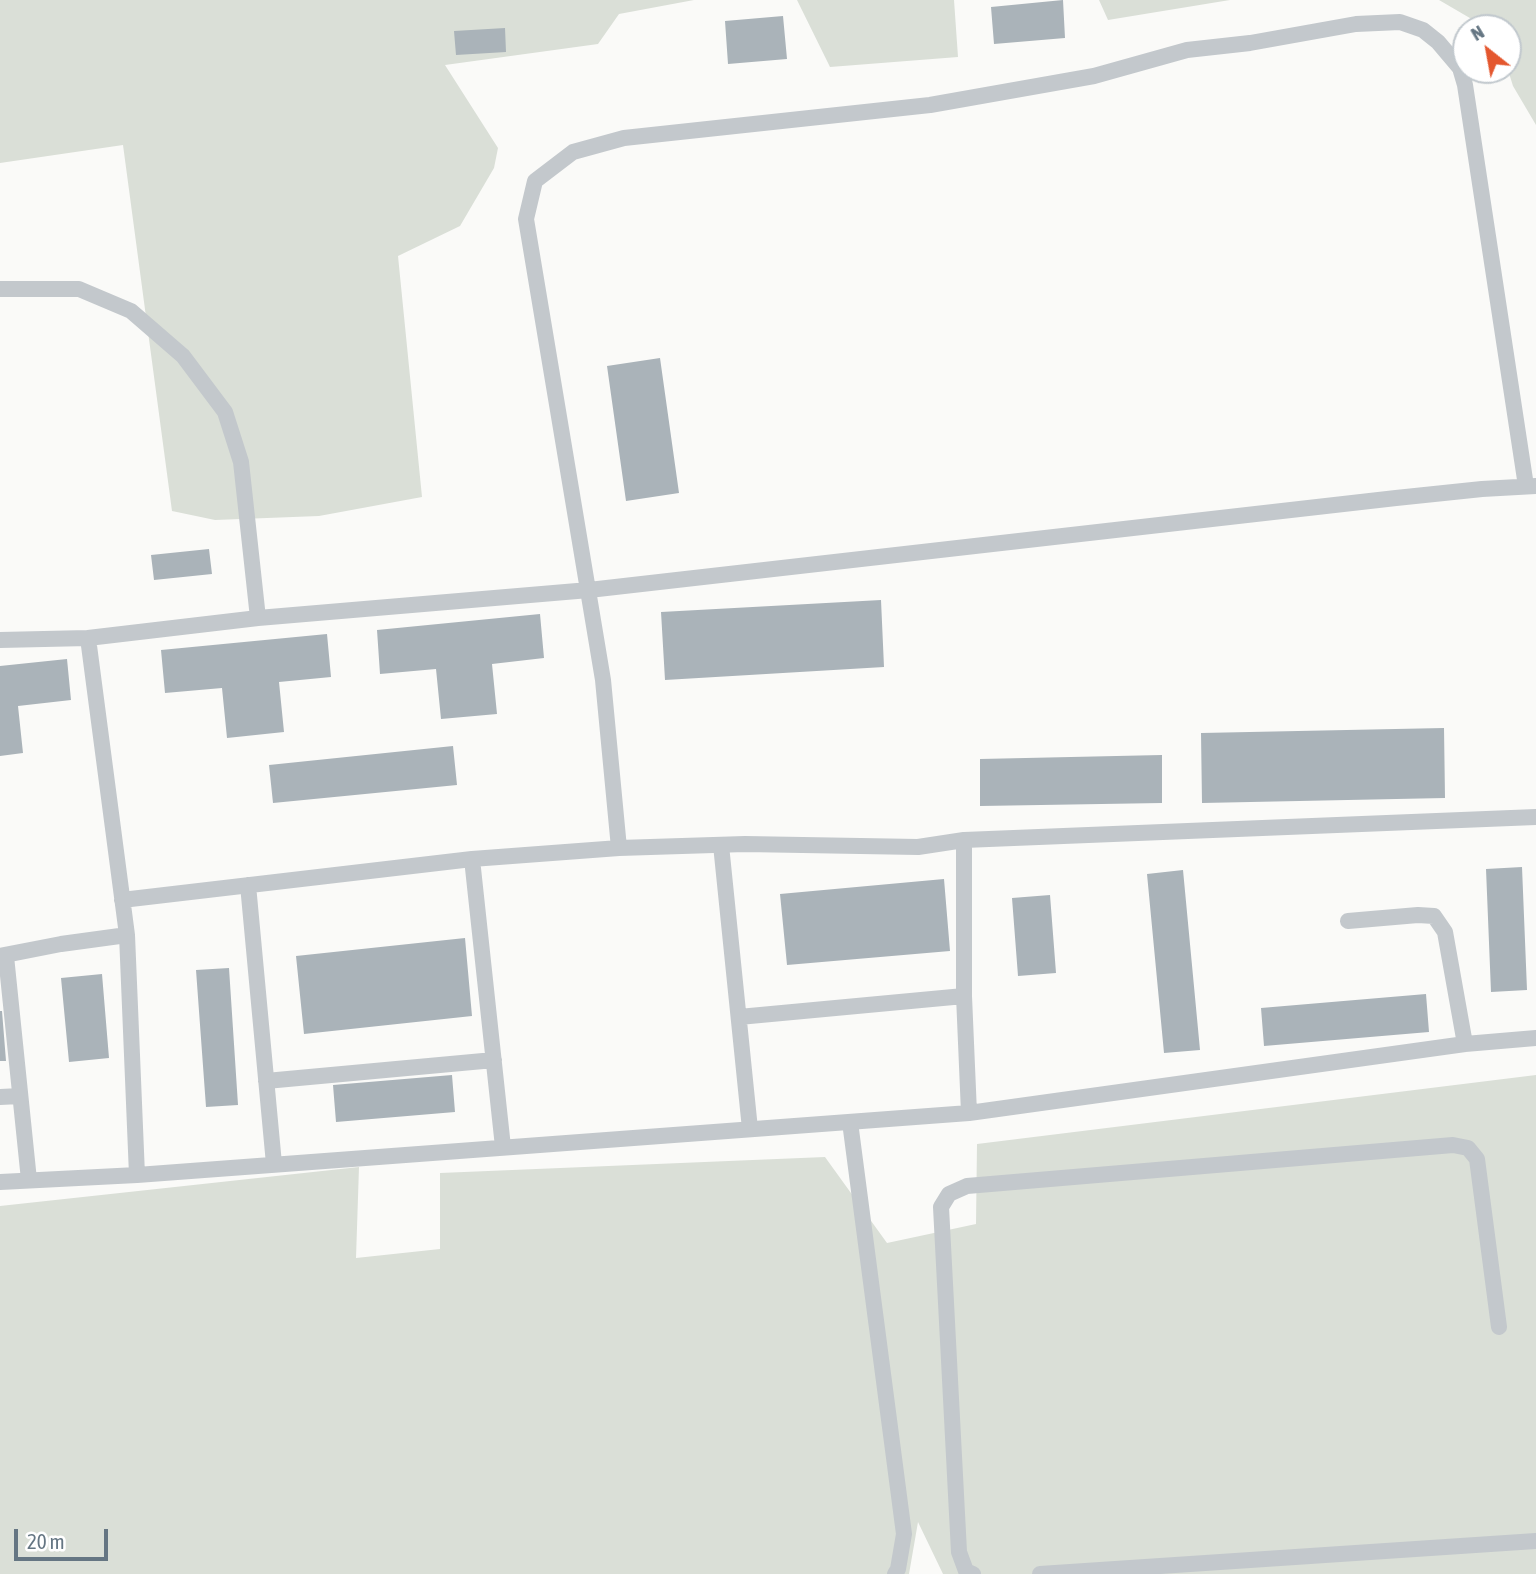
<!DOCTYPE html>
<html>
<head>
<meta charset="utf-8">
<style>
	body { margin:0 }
	#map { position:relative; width:1536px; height:1574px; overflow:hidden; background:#fafaf8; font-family:"Asap Condensed",sans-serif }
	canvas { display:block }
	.north { position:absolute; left:1452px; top:14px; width:70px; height:70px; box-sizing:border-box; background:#fff; border:2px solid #c1c8cd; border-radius:50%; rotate:329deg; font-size:19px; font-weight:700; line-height:28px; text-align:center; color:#657683 }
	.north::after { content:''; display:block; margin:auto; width:24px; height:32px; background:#e4572e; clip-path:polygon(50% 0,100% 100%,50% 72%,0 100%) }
	.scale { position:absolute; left:14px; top:1529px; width:94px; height:32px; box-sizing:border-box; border:4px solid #657683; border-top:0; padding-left:9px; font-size:21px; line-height:24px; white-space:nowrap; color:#657683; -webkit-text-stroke:5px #fff; paint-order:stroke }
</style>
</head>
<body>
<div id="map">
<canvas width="1536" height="1574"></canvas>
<div class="north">N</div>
<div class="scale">20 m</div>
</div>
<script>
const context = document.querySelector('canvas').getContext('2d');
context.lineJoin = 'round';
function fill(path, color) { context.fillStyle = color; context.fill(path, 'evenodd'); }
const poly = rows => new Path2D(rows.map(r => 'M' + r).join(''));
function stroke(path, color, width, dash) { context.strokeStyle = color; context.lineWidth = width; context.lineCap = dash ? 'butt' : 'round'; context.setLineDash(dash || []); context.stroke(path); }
const green = poly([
	[0,0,694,0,619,14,598,44,445,65,498,148,494,168,460,226,398,256,422,497,319,516,215,520,172,511,123,145,0,163],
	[797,0,954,0,958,57,830,67],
	[1099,0,1230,0,1108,20],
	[1439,0,1536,0,1536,125,1513,86,1508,70,1508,28,1487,28],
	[1536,1075,1536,1574,943,1574,918,1522,909,1574,0,1574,0,1206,359,1167,356,1258,440,1249,440,1173,825,1157,887,1243,976,1224,977,1144]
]);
const building = poly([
	[1063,0,1065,38,994,44,991,7],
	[783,16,787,59,728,64,725,21],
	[505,28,506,52,456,55,454,31],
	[660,358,679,493,626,501,607,366],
	[209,549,212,574,154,580,151,555],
	[881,600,884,667,665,680,661,612],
	[540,614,544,658,492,664,497,714,441,719,436,669,380,674,377,630],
	[327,634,331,677,279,682,284,732,227,738,222,688,165,693,161,650],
	[67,659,71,700,18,706,23,753,0,756,0,666],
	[1444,728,1445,798,1202,803,1201,733],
	[453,746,457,785,273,803,269,765],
	[1162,755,1162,803,980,806,980,759],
	[1522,867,1527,990,1491,992,1486,869],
	[1183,870,1200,1050,1164,1053,1147,874],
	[944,879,950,951,787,965,780,894],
	[1050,895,1056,973,1018,976,1012,898],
	[465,938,472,1016,304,1034,296,956],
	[229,968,238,1105,206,1107,196,970],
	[102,974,109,1058,69,1062,61,978],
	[1426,994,1429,1032,1264,1046,1261,1008],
	[0,1011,2,1011,6,1061,0,1061],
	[452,1075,455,1112,336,1122,333,1085]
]);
const service = poly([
	[0,289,79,289,131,311,183,356,225,412,241,462,258,618],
	[88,638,127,935,137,1175],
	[0,640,88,638,258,618,589,590,1396,498,1482,489,1536,486],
	[964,840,1536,817],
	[721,845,750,1129],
	[472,859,503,1147],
	[248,885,274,1164],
	[122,900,472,859,619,848],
	[1348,921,1418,915,1434,916,1445,932,1465,1044],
	[0,956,61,944,127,935],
	[6,956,29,1180],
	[739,1017,964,996],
	[266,1081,494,1060],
	[0,1097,20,1096],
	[969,1113,964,996,964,840,918,847,745,844,619,848,603,680,526,219,535,181,573,152,624,138,930,105,1094,76,1187,50,1250,43,1356,24,1400,22,1423,30,1438,42,1460,68,1465,85,1526,486],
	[850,1122,904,1534,898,1569,895,1574],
	[0,1182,137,1175,969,1113,1465,1044,1536,1038],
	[973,1574,966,1571,959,1552,941,1207,949,1194,967,1186,1453,1145,1468,1148,1477,1159,1499,1327],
	[1040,1574,1536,1541]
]);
fill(green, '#dadfd7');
fill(building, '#aab3b9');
stroke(service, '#c3c8cc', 16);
</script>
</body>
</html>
